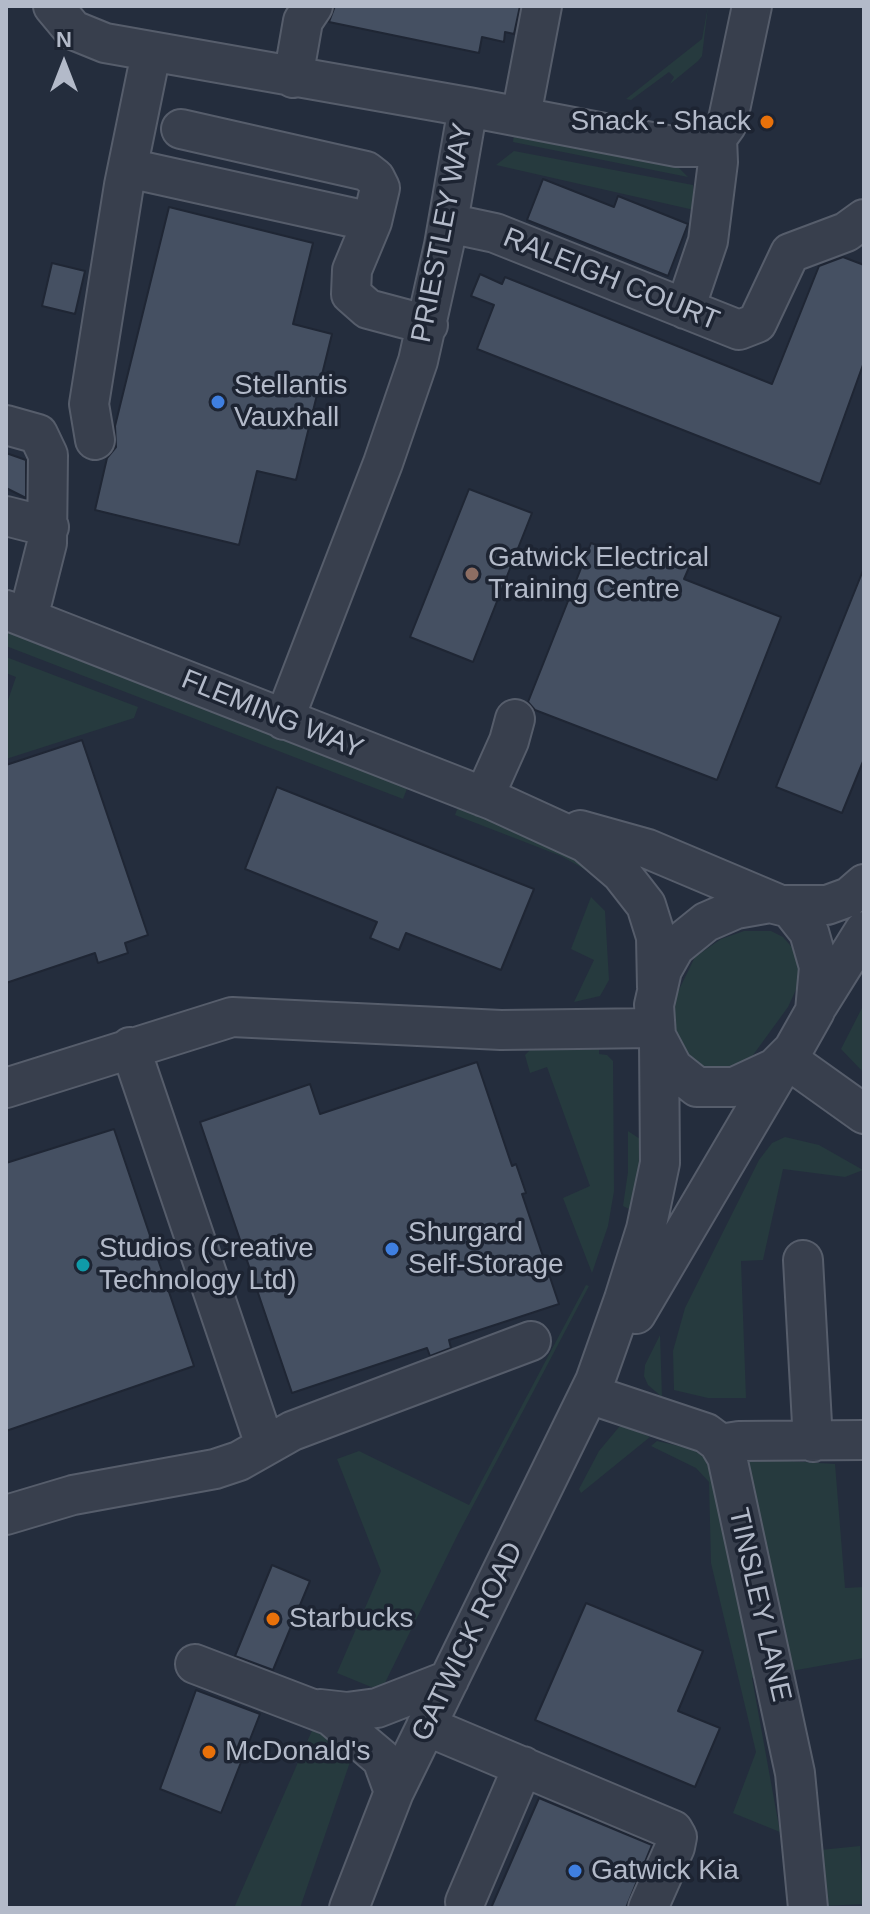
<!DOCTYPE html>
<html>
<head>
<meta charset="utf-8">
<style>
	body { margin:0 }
	#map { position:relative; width:870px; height:1914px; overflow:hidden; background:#242d3d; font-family:Helvetica,sans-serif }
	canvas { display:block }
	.frame { position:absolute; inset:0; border:8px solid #b3bac9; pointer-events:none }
	.north { position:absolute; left:24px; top:24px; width:80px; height:80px; -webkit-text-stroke:6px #1d2432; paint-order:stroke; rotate:0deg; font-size:22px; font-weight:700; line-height:32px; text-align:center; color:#b3bac9 }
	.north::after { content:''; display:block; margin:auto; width:28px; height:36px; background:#b3bac9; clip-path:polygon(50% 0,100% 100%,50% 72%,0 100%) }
</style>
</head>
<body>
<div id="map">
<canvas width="870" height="1914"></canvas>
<div class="frame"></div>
<div class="north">N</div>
</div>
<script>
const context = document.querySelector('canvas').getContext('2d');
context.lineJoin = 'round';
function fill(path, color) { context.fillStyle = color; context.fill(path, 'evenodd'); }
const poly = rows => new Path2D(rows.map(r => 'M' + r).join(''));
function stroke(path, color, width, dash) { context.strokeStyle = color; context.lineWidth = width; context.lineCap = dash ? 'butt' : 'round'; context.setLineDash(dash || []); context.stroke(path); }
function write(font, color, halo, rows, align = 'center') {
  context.font = font + ' Helvetica,sans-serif'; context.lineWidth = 7; context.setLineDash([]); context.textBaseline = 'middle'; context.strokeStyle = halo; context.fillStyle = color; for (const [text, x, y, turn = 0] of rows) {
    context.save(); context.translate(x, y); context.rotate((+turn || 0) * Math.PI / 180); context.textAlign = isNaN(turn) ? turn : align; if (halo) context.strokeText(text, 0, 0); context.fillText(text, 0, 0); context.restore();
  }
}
const green = poly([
	[708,6,702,56,698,61,670,84,674,77,669,72,631,100,626,99,702,39],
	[514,134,676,165,688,177,513,142],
	[514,151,693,185,694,210,496,165],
	[6,629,408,786,403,799,6,646],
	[6,657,138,707,134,718,6,759,6,706,16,677,6,673],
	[458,807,536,838,578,859,604,880,561,856,455,815],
	[591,897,605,911,609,980,600,996,574,1002,594,960,571,949],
	[744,931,771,931,783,937,796,952,801,967,799,983,788,1007,748,1062,713,1072,691,1061,676,1042,671,1006,695,957,721,939],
	[864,1004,864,1073,841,1049],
	[599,1049,599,1054,607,1055,613,1061,614,1191,608,1226,592,1273,563,1198,590,1186,547,1067,530,1073,525,1055,530,1050],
	[628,1131,643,1141,633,1211,623,1206,628,1172],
	[785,1137,819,1145,863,1170,845,1177,783,1169,763,1260,741,1261,746,1398,708,1398,674,1390,673,1351,685,1308,759,1160,772,1143],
	[586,1285,589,1286,458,1534,381,1691,337,1673,381,1571,337,1459,359,1451,469,1505],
	[660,1335,662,1397,648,1385,644,1376,645,1365],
	[619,1427,629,1427,650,1437,581,1493,579,1489,599,1451],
	[657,1441,727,1457,835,1464,845,1588,864,1587,864,1658,752,1678,780,1832,733,1813,756,1752,711,1563,709,1482,696,1468,651,1446],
	[314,1726,350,1754,350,1762,300,1908,234,1908],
	[860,1846,864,1904,824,1906,820,1850]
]);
const building = poly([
	[335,6,520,6,514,34,505,32,504,42,482,37,479,53,329,22,335,6],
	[543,179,614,207,618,196,688,224,668,276,527,220,543,179],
	[169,207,313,243,293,324,332,334,296,480,257,471,239,545,95,510,107,458,116,447,115,426,169,207],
	[843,257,864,265,864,362,820,484,477,349,494,305,471,296,480,274,502,284,505,277,772,384,819,266,843,257],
	[52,263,85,271,75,314,42,306,52,263],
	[6,453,26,460,26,498,6,488,6,453],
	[469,489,532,513,473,662,410,637,469,489],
	[591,543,651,566,658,549,691,563,684,579,781,617,717,780,535,710,528,702,591,543],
	[864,568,864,759,842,813,776,787,864,568],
	[82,740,148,935,125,943,128,953,98,963,95,953,6,983,6,765,82,740],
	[277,787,534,889,501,970,406,933,399,950,370,938,377,922,245,869,277,787],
	[477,1062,512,1166,516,1164,526,1193,522,1194,559,1304,449,1340,451,1348,430,1356,427,1348,292,1393,200,1122,310,1084,320,1114,477,1062],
	[114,1129,194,1366,6,1431,6,1163,114,1129],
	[272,1565,310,1581,273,1670,235,1656,272,1565],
	[586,1603,703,1651,678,1711,720,1728,695,1787,535,1720,586,1603],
	[196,1690,260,1714,221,1813,160,1789,196,1690],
	[539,1798,652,1845,626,1908,491,1908,539,1798]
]);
const minor = poly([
	[53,6,73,30,105,43,468,107,444,245,418,361,383,463,284,720],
	[293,78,303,21,313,6],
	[468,107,677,147,700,147,717,138,727,124,752,6],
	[521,116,542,6],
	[128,168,372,222,380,188,375,178,366,171,181,129],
	[372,222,352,270,351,294,368,309,428,325],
	[448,223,495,233,739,330,757,323,790,253,846,232,864,219],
	[685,309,708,241,718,162,717,138],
	[6,425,38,434,48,455,47,543,28,618],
	[95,440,89,404,124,185,151,53],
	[6,516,49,527],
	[6,610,492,800,586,843,621,873,646,905,656,937,657,987],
	[484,797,509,741,515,719],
	[580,830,648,849,776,903],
	[770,903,790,908,809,932,819,967,815,1011,793,1050,775,1068,734,1087,697,1087,673,1068,656,1036,654,1005,662,970,675,947,706,922,736,909,770,903],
	[783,905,827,905,849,897,864,884],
	[818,1005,864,931],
	[130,1047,265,1445],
	[787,1059,864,1114],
	[6,1088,232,1017,501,1030,654,1028],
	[803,1260,813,1442],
	[636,1314,783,1064],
	[589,1394,706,1433,718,1442,727,1457,795,1773,808,1908],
	[720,1444,739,1441,864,1440],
	[6,1515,73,1495,215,1469,239,1461,292,1431,531,1341],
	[195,1664,331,1716,382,1759,394,1792],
	[320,1709,347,1712,377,1708,449,1680],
	[426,1726,673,1830,677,1837,675,1847,648,1908],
	[465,1902,523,1766],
	[349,1908,394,1792,595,1381,624,1299,646,1229,660,1163,659,1043]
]);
const markers = [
	[767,122,8,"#e8710a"],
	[218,402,8,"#3f7fe0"],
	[472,574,8,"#8d6e63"],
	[392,1249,8,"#3f7fe0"],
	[83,1265,8,"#0f9aa8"],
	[273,1619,8,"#e8710a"],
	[209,1752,8,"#e8710a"],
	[575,1871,8,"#3f7fe0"]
];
const poiNames = [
	["Snack - Shack",751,122,"right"],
	["Stellantis",234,386],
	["Vauxhall",234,418],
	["Gatwick Electrical",488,558],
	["Training Centre",488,590],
	["Shurgard",408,1233],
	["Self-Storage",408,1265],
	["Studios (Creative",99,1249],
	["Technology Ltd)",99,1281],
	["Starbucks",289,1619],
	["McDonald's",225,1752],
	["Gatwick Kia",591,1871]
];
const streetNames = [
	["PRIESTLEY WAY",443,233,-79],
	["RALEIGH COURT",611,280,22],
	["FLEMING WAY",272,715,22],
	["TINSLEY LANE",759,1605,77],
	["GATWICK ROAD",468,1642,-64]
];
fill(green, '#263a3e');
fill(building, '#455062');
stroke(building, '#1f2634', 2);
stroke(minor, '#565d6b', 42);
stroke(minor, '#383f4d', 38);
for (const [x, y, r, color] of markers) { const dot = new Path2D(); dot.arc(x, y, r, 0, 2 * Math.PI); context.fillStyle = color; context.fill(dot); stroke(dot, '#1d2432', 3); }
write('28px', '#b3bac9', '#1d2432', poiNames, 'left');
write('28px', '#b3bac9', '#1d2432', streetNames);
</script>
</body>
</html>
